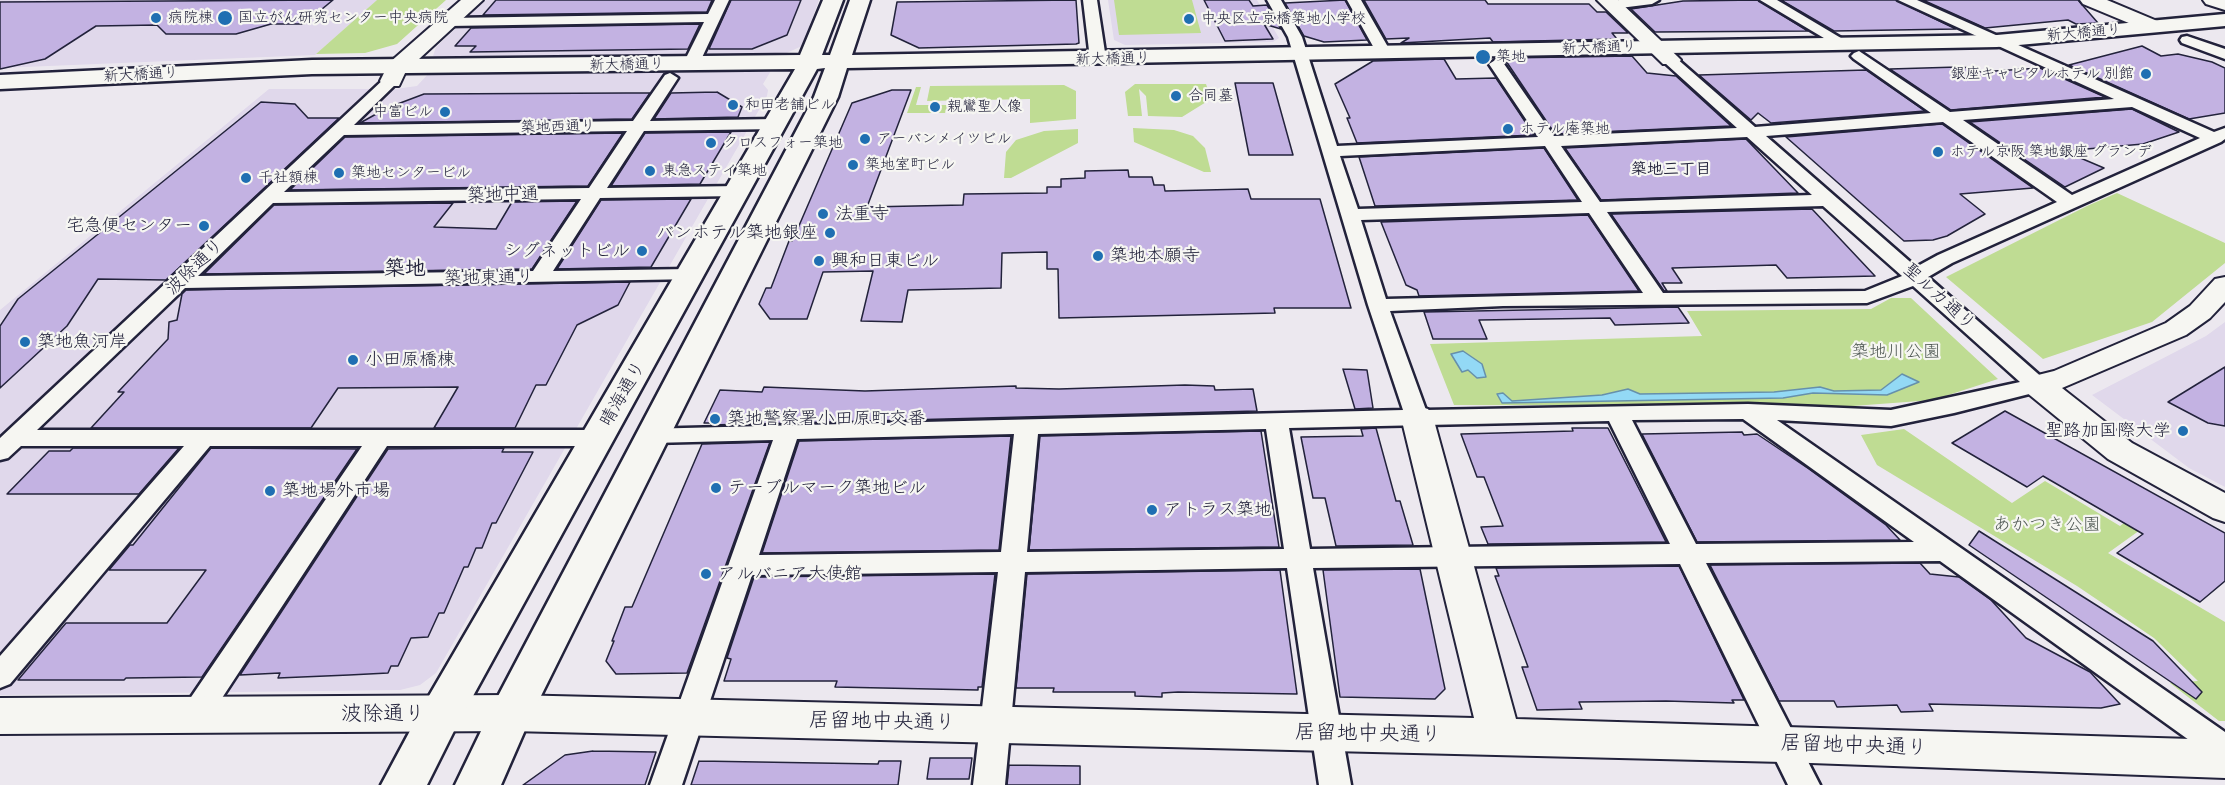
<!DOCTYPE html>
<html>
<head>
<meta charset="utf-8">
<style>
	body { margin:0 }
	canvas { display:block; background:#ece8ef }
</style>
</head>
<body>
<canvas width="2225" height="785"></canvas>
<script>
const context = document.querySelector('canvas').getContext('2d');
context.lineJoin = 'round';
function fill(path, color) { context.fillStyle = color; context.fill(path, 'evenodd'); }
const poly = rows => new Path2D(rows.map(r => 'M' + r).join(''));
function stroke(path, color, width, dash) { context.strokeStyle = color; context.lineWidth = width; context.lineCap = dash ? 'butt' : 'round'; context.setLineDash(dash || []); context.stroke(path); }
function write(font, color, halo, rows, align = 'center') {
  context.font = font + ' "Patrick Hand","Klee One",sans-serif'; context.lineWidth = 4.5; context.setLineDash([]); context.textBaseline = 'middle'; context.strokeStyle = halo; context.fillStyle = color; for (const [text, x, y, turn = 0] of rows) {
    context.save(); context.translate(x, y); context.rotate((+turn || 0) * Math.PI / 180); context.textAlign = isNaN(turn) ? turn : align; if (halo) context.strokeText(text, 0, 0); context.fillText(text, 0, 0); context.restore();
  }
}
const built = poly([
	[0,0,377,0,315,55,0,68],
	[486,0,819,0,802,46,780,56,763,84,768,90,767,96,436,673,420,685,400,690,0,695,0,310,269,89,395,89,417,86,441,60,433,56,436,47],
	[1108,0,1257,0,1279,38,1273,42,1125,45,1114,40],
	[2225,322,2225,487,2189,468,2092,395,2206,336]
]);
const green = poly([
	[377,0,446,0,397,44,365,53,316,54],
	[1114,0,1192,0,1201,33,1119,35],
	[1135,84,1206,84,1211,99,1182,117,1148,116,1146,96,1139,89,1142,116,1128,116,1125,92],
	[1064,85,1076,91,1076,119,1030,123,1030,99,927,101,930,86],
	[916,87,921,87,916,105,948,105,945,113,907,113],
	[1133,128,1174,130,1193,136,1205,148,1211,172,1204,172,1134,142],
	[1078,129,1078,143,1011,178,1004,178,1006,152,1016,140,1044,131],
	[2117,193,2225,243,2225,263,2152,322,2043,359,1946,277,2087,206],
	[1891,298,1911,298,1998,379,1933,400,1853,406,1454,405,1430,344,1702,336,1687,311,1871,309],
	[1904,429,2012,503,2045,481,2120,526,2159,496,2175,505,2108,553,2225,622,2225,721,2219,721,2170,683,2198,681,2154,638,2077,586,1877,465,1861,435]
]);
const water = poly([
	[1463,351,1482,364,1486,377,1477,378,1468,370,1462,372,1451,354,1463,351],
	[1902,374,1919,382,1887,395,1813,393,1783,398,1502,403,1497,394,1503,393,1512,401,1602,395,1628,389,1640,394,1774,392,1820,387,1834,391,1881,390,1902,374]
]);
const building = poly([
	[333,0,304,24,271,24,236,34,166,34,157,25,96,26,45,59,0,69,0,2,333,0],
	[496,0,712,0,707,12,483,15,496,0],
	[731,0,801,0,787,35,752,49,709,49,731,0],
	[1076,0,1079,43,1076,44,919,48,891,35,897,2,1076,0],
	[1204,0,1249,0,1253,6,1267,5,1281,29,1264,24,1273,39,1225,41,1204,0],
	[1345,0,1367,40,1324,42,1304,36,1285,3,1345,0],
	[1364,0,1485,0,1488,4,1589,4,1597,12,1606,12,1628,33,1612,33,1617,39,1493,42,1490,38,1401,43,1409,38,1386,39,1364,0],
	[1758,0,1808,31,1655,32,1631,9,1683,1,1758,0],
	[1781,0,1896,0,1956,29,1834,31,1781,0],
	[1923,0,2078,0,2098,23,2076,24,2068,20,1985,28,1923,0],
	[700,24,688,49,470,52,476,46,455,46,471,28,700,24],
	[2142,46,2161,56,2178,54,2212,62,2225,68,2225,113,2189,119,2069,65,2142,46],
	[1632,56,1647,73,1676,76,1731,126,1555,134,1504,58,1632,56],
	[1444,59,1456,79,1496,78,1534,135,1357,143,1347,118,1350,118,1335,84,1373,61,1444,59],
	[1958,67,1974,68,1980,72,2040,68,2105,97,1951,110,1890,69,1958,67],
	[1866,70,1925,111,1771,123,1758,113,1751,120,1699,75,1866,70],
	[1235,83,1273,83,1293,155,1249,155,1235,83],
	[892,90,911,90,867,207,963,205,964,194,1047,193,1047,187,1061,187,1061,179,1085,178,1085,171,1128,170,1129,177,1152,177,1154,185,1164,185,1165,191,1248,189,1251,199,1320,199,1351,308,1274,308,1275,313,1059,318,1058,269,1047,269,1047,252,1002,253,1001,288,908,290,902,322,861,321,873,271,823,272,807,319,770,319,759,304,766,288,771,288,789,241,792,241,798,228,852,103,892,90],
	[717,92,742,107,738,117,654,119,671,93,717,92],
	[627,93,650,93,632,119,360,123,387,108,424,94,627,93],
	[261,102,295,104,308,118,339,118,166,280,98,279,67,326,0,388,0,326,18,299,261,102],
	[2132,109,2179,132,2143,144,2064,151,2104,168,2065,187,1970,122,2132,109],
	[1942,124,2033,188,1960,194,1985,214,1947,236,1933,240,1904,241,1786,137,1942,124],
	[731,132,700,184,611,186,645,133,731,132],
	[623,133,588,186,290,190,345,137,623,133],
	[1746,139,1798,193,1601,200,1565,148,1746,139],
	[1544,148,1578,200,1375,206,1359,157,1544,148],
	[691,199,651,267,557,269,601,200,691,199],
	[577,201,532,269,204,274,274,205,453,203,434,227,496,229,512,202,577,201],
	[1812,209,1875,276,1787,278,1776,265,1672,268,1682,283,1662,283,1667,291,1664,291,1611,214,1812,209],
	[1588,215,1639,291,1419,296,1417,290,1406,285,1381,222,1588,215],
	[630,282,618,305,577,325,546,385,536,385,515,428,434,428,458,387,338,388,311,428,91,428,124,392,118,392,168,339,169,322,177,320,182,294,186,290,630,282],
	[1678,307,1689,323,1615,325,1610,318,1479,320,1487,339,1433,339,1424,312,1678,307],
	[2225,367,2225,426,2208,423,2168,402,2225,367],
	[1343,369,1367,370,1373,408,1355,409,1343,369],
	[1185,385,1214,386,1215,390,1253,389,1257,411,711,425,712,423,704,423,720,390,762,392,764,387,865,391,1016,386,1016,388,1059,389,1185,385],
	[2005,411,2225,533,2225,581,2200,602,2117,553,2143,534,2043,476,2027,487,1952,443,2005,411],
	[1376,428,1396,501,1400,501,1413,545,1336,546,1325,498,1313,498,1301,437,1363,436,1361,429,1376,428],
	[1572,428,1608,428,1666,542,1488,544,1481,527,1503,526,1484,477,1477,477,1461,434,1573,431,1572,428],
	[1261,431,1279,547,1029,550,1040,436,1261,431],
	[1742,432,1744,435,1757,434,1809,469,1886,525,1900,540,1697,542,1642,434,1742,432],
	[1011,436,999,550,762,553,799,441,1011,436],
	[770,442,687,673,616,674,606,661,614,641,612,641,625,607,632,607,702,444,770,442],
	[73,448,179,448,139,494,7,494,49,451,70,451,73,448],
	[211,448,357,449,202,677,126,678,124,680,18,680,66,623,167,623,206,570,109,570,130,545,133,545,211,448],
	[504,448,502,452,533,452,496,523,492,523,482,548,476,548,468,567,464,567,444,613,439,613,428,637,411,638,398,666,391,666,388,673,349,675,278,678,280,673,240,675,388,449,504,448],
	[1979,531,2153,641,2202,692,2196,699,1969,545,1979,531],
	[1920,563,1930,574,1959,577,1991,600,2026,638,2090,672,2120,704,2101,708,1929,704,1933,711,1901,712,1897,705,1837,707,1834,701,1779,701,1710,565,1920,563],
	[1679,566,1744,700,1732,700,1734,703,1666,701,1579,702,1582,709,1537,710,1522,667,1528,667,1495,576,1499,576,1496,568,1679,566],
	[1420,569,1445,689,1435,699,1340,697,1323,570,1420,569],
	[1280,570,1297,694,1178,692,1162,693,1162,697,1135,696,1135,692,1053,692,1054,688,1016,688,1027,574,1280,570],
	[995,574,982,687,978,687,978,690,835,687,837,681,724,681,731,659,727,658,754,577,995,574],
	[593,751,656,752,645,785,523,785,565,755,593,751],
	[930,758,972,758,969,779,927,779,930,758],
	[699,761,878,764,879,761,901,761,898,785,691,785,699,761],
	[1009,765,1080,766,1080,785,1007,785,1009,765]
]);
const street = poly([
	[715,0,729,0,699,64,691,69,683,64,704,22,449,26,442,22,449,18,708,14,715,0],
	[1083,0,1097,0,1106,59,1103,62,1093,62,1090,59,1083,0],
	[1267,0,1281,0,1302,37,1337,146,1538,137,1489,64,1497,59,1502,61,1554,136,1737,128,1665,63,1662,60,1670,55,1675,57,1755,127,1931,113,1854,59,1851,56,1854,53,1859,51,1950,112,2114,99,1898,0,1917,0,2214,132,2225,128,2225,139,2221,142,1952,263,1928,277,2045,380,2048,385,2045,390,1954,413,1891,426,1777,420,2225,732,2225,762,2214,758,1940,561,1706,563,1820,785,1788,785,1680,564,1313,568,1351,785,1319,785,1287,568,1025,572,1005,785,973,785,998,572,752,575,682,785,650,785,773,440,652,443,644,441,640,435,644,429,1403,410,1368,305,1288,37,1267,0],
	[2132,107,2200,138,2072,195,1963,120,2132,107],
	[1943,122,2057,202,1938,255,1916,267,1766,136,1943,122],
	[1747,137,1812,195,1600,202,1561,146,1747,137],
	[1545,146,1582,202,1358,209,1340,156,1545,146],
	[1823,206,1902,276,1865,291,1663,293,1607,212,1823,206],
	[1589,213,1643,293,1386,299,1361,220,1589,213],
	[1913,286,2020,382,1891,410,1748,404,1426,410,1390,311,1503,306,1867,303,1913,286],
	[1743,419,1914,542,1696,544,1632,420,1743,419],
	[1609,421,1670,544,1310,549,1289,428,1609,421],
	[1266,429,1284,549,1027,552,1038,434,1266,429],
	[1014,434,1001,552,759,555,797,439,1014,434],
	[1347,0,1361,0,1392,54,1389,57,1379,57,1347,0],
	[1619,0,1659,0,1652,4,1612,9,1605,5,1619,0],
	[1760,0,1777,0,1851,44,1849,47,1839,47,1760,0],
	[2187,36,2225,49,2225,59,2182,43,2180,40,2182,37,2187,36],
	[670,73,678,78,650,121,776,119,784,124,776,129,644,131,607,188,738,186,747,191,738,196,600,198,553,271,690,269,697,271,700,275,697,279,185,288,37,430,598,430,606,432,610,438,606,444,598,446,387,446,205,724,195,728,185,724,180,715,185,706,362,446,210,446,10,684,0,688,0,656,184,446,21,446,8,458,0,460,0,438,385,78,397,78,399,81,354,125,633,121,665,75,670,73],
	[627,131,589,188,284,192,344,135,627,131],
	[581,199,533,271,198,276,273,203,581,199]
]);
const secondary = poly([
	[461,0,483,0,406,71,399,86,383,86,380,81,389,63,461,0],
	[1597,0,1618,0,1677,56,1681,60,1677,64,1663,64,1597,0],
	[2080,0,2107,0,2162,23,2165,27,2162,31,2148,31,2083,4,2080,0],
	[2203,0,2225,0,2225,10,2206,4,2203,0],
	[2225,277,2225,302,2210,318,2186,335,2062,388,2132,443,2225,493,2225,522,2213,518,2108,459,2026,392,2021,385,2026,378,2054,371,2166,323,2190,306,2215,279,2225,277],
	[1417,406,1428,409,1433,417,1516,719,2225,740,2225,778,1783,762,511,731,0,734,0,698,511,695,1474,718,1401,417,1406,409,1417,406]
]);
const primary = poly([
	[823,0,843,0,822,55,830,55,850,0,870,0,852,55,1997,35,2225,14,2225,26,1997,47,847,68,838,97,532,714,501,785,455,785,496,700,814,97,825,68,817,69,456,727,427,785,381,785,426,701,795,69,312,74,0,89,0,75,312,60,800,55,823,0]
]);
const markers = [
	[156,18,6,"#1f6fb2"],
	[225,18,8,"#1f6fb2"],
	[1189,19,6,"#1f6fb2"],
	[1483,57,8,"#1f6fb2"],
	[2146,74,6,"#1f6fb2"],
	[1176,96,6,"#1f6fb2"],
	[733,105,6,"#1f6fb2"],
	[935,107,6,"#1f6fb2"],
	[445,112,6,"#1f6fb2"],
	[1508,129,6,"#1f6fb2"],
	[865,139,6,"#1f6fb2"],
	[711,143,6,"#1f6fb2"],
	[1938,152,6,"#1f6fb2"],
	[853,165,6,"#1f6fb2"],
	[650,171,6,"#1f6fb2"],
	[339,173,6,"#1f6fb2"],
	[246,178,6,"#1f6fb2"],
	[823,214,6,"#1f6fb2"],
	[204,226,6,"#1f6fb2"],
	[830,233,6,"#1f6fb2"],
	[642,251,6,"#1f6fb2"],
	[1098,256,6,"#1f6fb2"],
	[819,261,6,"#1f6fb2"],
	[25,342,6,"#1f6fb2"],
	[353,360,6,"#1f6fb2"],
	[715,419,6,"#1f6fb2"],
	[2183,431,6,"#1f6fb2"],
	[716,488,6,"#1f6fb2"],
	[270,491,6,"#1f6fb2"],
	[1152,510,6,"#1f6fb2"],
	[706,574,6,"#1f6fb2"]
];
const farPoinames = [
	["病院棟",168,18],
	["国立がん研究センター中央病院",238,18],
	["中央区立京橋築地小学校",1201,19],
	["築地",1496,57],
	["銀座キャピタルホテル 別館",2134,74,"right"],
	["合同墓",1188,96],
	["和田老舗ビル",745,105],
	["親鸞聖人像",947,107],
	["中富ビル",433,112,"right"],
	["ホテル庵築地",1520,129],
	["アーバンメイツビル",877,139],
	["クロスフォー築地",723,143],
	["ホテル京阪 築地銀座 グランデ",1950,152],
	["築地室町ビル",865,165],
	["東急ステイ築地",662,171],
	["築地センタービル",351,173],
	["千社額棟",258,178]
];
const farStreetnames = [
	["新大橋通り",2084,33,-5],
	["新大橋通り",1599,48,-2],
	["新大橋通り",1113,59,-1],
	["新大橋通り",627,65,-1],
	["新大橋通り",141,75,-3],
	["築地西通り",558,127,-1]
];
const farNeighbourhoodnames = [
	["築地三丁目",1671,170]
];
const streetNames = [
	["築地中通",503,195,-1],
	["波除通り",195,267,-44],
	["築地東通り",489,278,-1],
	["聖ルカ通り",1939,297,42],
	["晴海通り",623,394,-60]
];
const poiNames = [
	["法重寺",835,214],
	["宅急便センター",192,226,"right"],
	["バンホテル築地銀座",818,233,"right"],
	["シグネットビル",630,251,"right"],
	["築地本願寺",1110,256],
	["興和日東ビル",831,261],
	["築地魚河岸",37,342],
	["小田原橋棟",365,360],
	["築地警察署小田原町交番",727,419],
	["聖路加国際大学",2171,431,"right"],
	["テーブルマーク築地ビル",728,488],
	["築地場外市場",282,491],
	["アトラス築地",1164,510],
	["アルバニア大使館",718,574]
];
const parkNames = [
	["築地川公園",1896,352],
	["あかつき公園",2047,525]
];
const quarterNames = [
	["築地",405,269]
];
const nearStreetnames = [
	["波除通り",383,714],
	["居留地中央通り",882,722,1],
	["居留地中央通り",1368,734,1],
	["居留地中央通り",1854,746,2]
];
fill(built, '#e0d8eb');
fill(green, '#bfdc93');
fill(water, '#93d9f5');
stroke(water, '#6690ab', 1.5);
fill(building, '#c3b2e2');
stroke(building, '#22223b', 1.5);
stroke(street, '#22223b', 5);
stroke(secondary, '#22223b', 4);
stroke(primary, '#22223b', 5);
fill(street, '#f6f6f2');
fill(secondary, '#f6f6f2');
fill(primary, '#f6f6f2');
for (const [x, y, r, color] of markers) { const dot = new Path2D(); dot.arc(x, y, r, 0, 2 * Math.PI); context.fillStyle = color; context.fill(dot); stroke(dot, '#f6f6f2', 2); }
write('15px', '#22223b', '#f6f6f2', farPoinames, 'left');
write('15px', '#22223b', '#f6f6f2', farStreetnames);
write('bold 16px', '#22223b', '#f6f6f2', farNeighbourhoodnames);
write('18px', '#22223b', '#f6f6f2', streetNames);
write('18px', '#22223b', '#f6f6f2', poiNames, 'left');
write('18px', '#515a55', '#f6f6f2', parkNames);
write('bold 21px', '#22223b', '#f6f6f2', quarterNames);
write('21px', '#22223b', '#f6f6f2', nearStreetnames);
</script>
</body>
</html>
